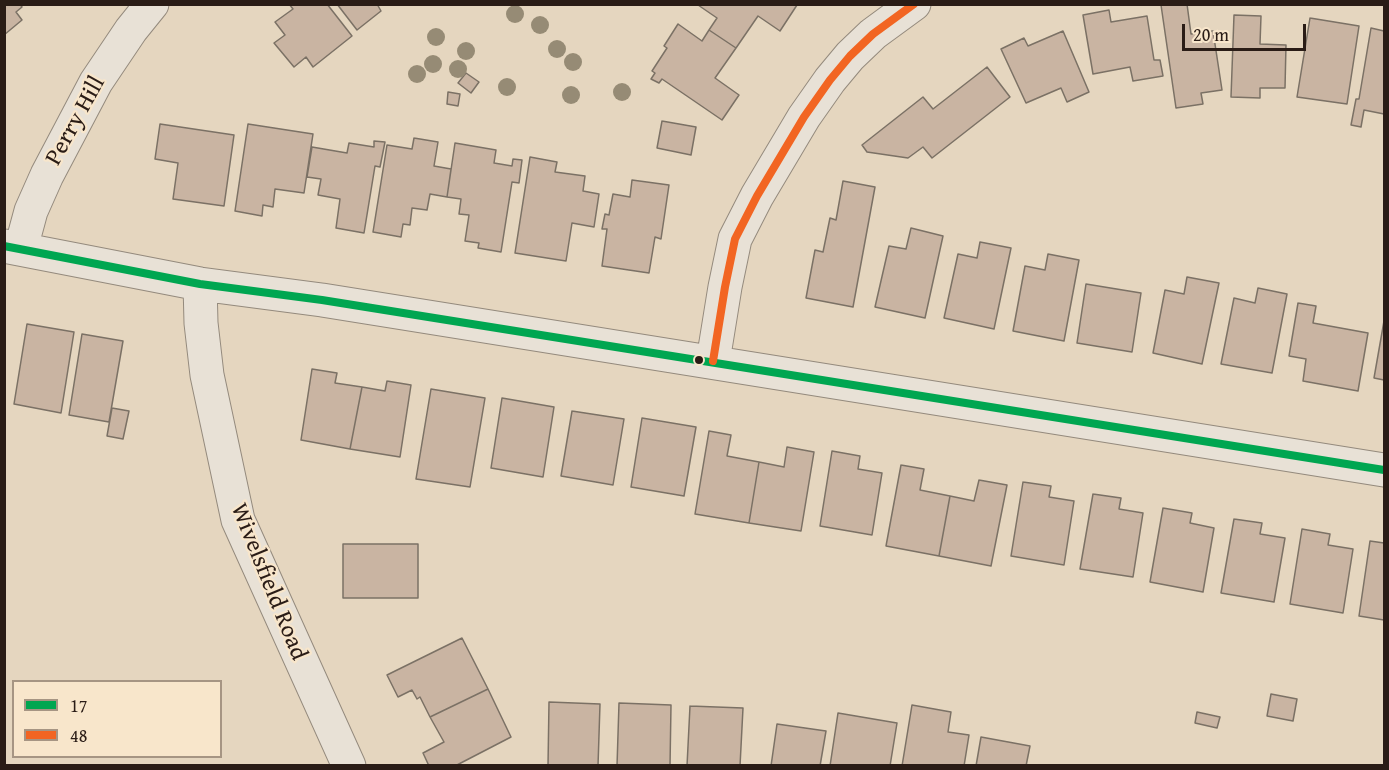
<!DOCTYPE html>
<html>
<head>
<meta charset="utf-8">
<style>
	body { margin:0 }
	#map { position:relative; width:1389px; height:770px; overflow:hidden; background:#e5d6bf; font-family:"Gentium Book Plus",serif }
	canvas { display:block }
	.frame { position:absolute; inset:0; border:6px solid #2a1c16; pointer-events:none }
	.legend { position:absolute; left:12px; top:680px; width:210px; height:78px; box-sizing:border-box; background:#f8e6cb; border:2px solid #a69583; margin:0; padding:8px 10px; list-style:none; font-size:18px; color:#2a1c16 }
	.legend li { display:flex; align-items:center; gap:12px; height:30px }
	.legend b { width:30px; border:2px solid #a69583 }
	.scale { position:absolute; left:1182px; top:24px; width:124px; height:27px; box-sizing:border-box; border:3px solid #2a1c16; border-top:0; padding-left:8px; font-size:18px; line-height:21px; white-space:nowrap; color:#2a1c16; -webkit-text-stroke:4px #f8e6cb; paint-order:stroke }
</style>
</head>
<body>
<div id="map">
<canvas width="1389" height="770"></canvas>
<div class="frame"></div>
<ul class="legend">
<li><b style="height:8px;background:#00a651"></b>17</li>
<li><b style="height:8px;background:#f26522"></b>48</li>
</ul>
<div class="scale">20 m</div>
</div>
<script>
const context = document.querySelector('canvas').getContext('2d');
context.lineJoin = 'round';
function fill(path, color) { context.fillStyle = color; context.fill(path, 'evenodd'); }
const poly = rows => new Path2D(rows.map(r => 'M' + r).join(''));
function stroke(path, color, width, dash) { context.strokeStyle = color; context.lineWidth = width; context.lineCap = dash ? 'butt' : 'round'; context.setLineDash(dash || []); context.stroke(path); }
function write(font, color, halo, rows, align = 'center') {
  context.font = font + ' "Gentium Book Plus",serif'; context.lineWidth = 4.5; context.setLineDash([]); context.textBaseline = 'middle'; context.strokeStyle = halo; context.fillStyle = color; for (const [text, x, y, turn = 0] of rows) {
    context.save(); context.translate(x, y); context.rotate((+turn || 0) * Math.PI / 180); context.textAlign = isNaN(turn) ? turn : align; if (halo) context.strokeText(text, 0, 0); context.fillText(text, 0, 0); context.restore();
  }
}
const building = poly([
	[4,4,20,4,22,7,16,12,22,20,4,35,4,4],
	[289,4,327,4,352,36,313,67,306,57,294,67,274,43,285,35,275,22,293,9,289,4],
	[337,4,377,4,381,11,357,30,337,4],
	[796,4,797,5,780,31,758,16,736,48,709,30,717,18,698,5,796,4],
	[1187,4,1191,34,1213,31,1222,90,1201,93,1203,104,1176,108,1161,5,1187,4],
	[1109,10,1111,22,1147,16,1154,60,1160,60,1163,76,1133,81,1130,67,1093,74,1083,15,1109,10],
	[1234,15,1261,16,1260,44,1286,45,1285,88,1260,88,1260,98,1231,97,1234,15],
	[1310,18,1359,26,1347,104,1297,97,1310,18],
	[678,24,702,41,709,30,736,48,715,78,739,95,722,120,662,79,659,83,651,79,655,73,652,71,667,48,664,46,678,24],
	[1371,28,1384,31,1384,114,1364,110,1361,127,1351,125,1356,99,1359,99,1371,28],
	[1063,31,1089,92,1067,102,1061,88,1026,103,1001,49,1024,38,1028,46,1063,31],
	[987,67,1010,97,932,158,923,147,908,158,867,152,862,145,923,97,933,109,987,67],
	[466,73,479,82,471,93,458,83,466,73],
	[448,92,460,94,458,106,447,104,448,92],
	[662,121,696,127,691,155,657,148,662,121],
	[160,124,234,135,224,206,173,199,178,163,155,159,160,124],
	[248,124,313,134,304,193,275,189,273,207,263,205,262,216,235,211,248,124],
	[414,138,438,142,434,166,451,169,447,197,430,194,427,210,412,208,410,225,403,224,401,237,373,232,387,145,412,149,414,138],
	[374,141,385,142,380,167,375,166,364,233,336,228,340,199,318,195,321,179,307,177,312,147,347,153,349,143,374,147,374,141],
	[455,143,496,150,494,163,512,166,513,159,522,160,519,183,512,182,501,252,478,248,479,243,465,241,469,215,459,214,461,199,447,197,455,143],
	[530,157,557,162,555,172,585,176,583,191,599,194,594,227,572,223,566,261,515,253,530,157],
	[632,180,669,185,661,239,655,237,649,273,602,266,607,229,602,229,605,214,609,215,613,194,630,197,632,180],
	[843,181,875,187,853,307,806,298,815,250,823,252,830,218,836,220,843,181],
	[911,228,943,236,925,318,875,307,889,246,906,249,911,228],
	[980,242,1011,248,994,329,944,318,958,254,977,258,980,242],
	[1048,254,1079,260,1064,341,1013,331,1025,266,1045,270,1048,254],
	[1187,277,1219,283,1202,364,1153,353,1165,290,1184,294,1187,277],
	[1086,284,1141,293,1132,352,1077,343,1086,284],
	[1258,288,1287,294,1272,373,1221,364,1234,298,1255,303,1258,288],
	[1298,303,1316,306,1313,323,1368,333,1358,391,1303,381,1306,359,1289,356,1298,303],
	[1384,321,1384,380,1374,378,1384,321],
	[27,324,74,332,61,413,14,404,27,324],
	[82,334,123,341,109,422,69,415,82,334],
	[312,369,337,373,335,383,362,387,350,449,301,440,312,369],
	[387,381,411,385,400,457,350,449,362,387,385,391,387,381],
	[431,389,485,398,470,487,416,479,431,389],
	[502,398,554,407,543,477,491,468,502,398],
	[112,408,129,411,123,439,107,436,112,408],
	[572,411,624,419,613,485,561,476,572,411],
	[642,418,696,427,684,496,631,487,642,418],
	[709,431,731,435,727,456,759,462,749,523,695,514,709,431],
	[787,447,814,452,801,531,749,523,759,462,784,467,787,447],
	[832,451,860,456,858,469,882,473,872,535,820,526,832,451],
	[901,465,924,469,920,490,950,496,939,556,886,546,901,465],
	[979,480,1007,485,991,566,939,556,950,496,974,501,979,480],
	[1023,482,1051,486,1049,497,1074,501,1064,565,1011,556,1023,482],
	[1093,494,1121,498,1119,509,1143,513,1133,577,1080,569,1093,494],
	[1163,508,1192,513,1190,523,1214,528,1203,592,1150,582,1163,508],
	[1234,519,1262,523,1260,534,1285,538,1274,602,1221,593,1234,519],
	[1302,529,1330,534,1328,545,1353,549,1343,613,1290,604,1302,529],
	[1370,541,1384,543,1384,620,1359,616,1370,541],
	[343,544,418,544,418,598,343,598,343,544],
	[462,638,488,689,430,717,420,697,417,699,412,690,398,697,387,675,462,638],
	[488,689,511,737,455,766,429,766,423,753,444,742,430,717,488,689],
	[1271,694,1297,699,1293,721,1267,716,1271,694],
	[549,702,600,704,598,766,548,766,549,702],
	[619,703,671,705,670,766,617,766,619,703],
	[912,705,951,712,948,732,969,735,964,766,902,766,912,705],
	[690,706,743,708,740,766,687,766,690,706],
	[1197,712,1220,717,1217,728,1195,723,1197,712],
	[838,713,897,723,890,766,830,766,838,713],
	[777,724,826,731,820,766,771,766,777,724],
	[981,737,1030,746,1026,766,976,766,981,737]
]);
const street = poly([
	[4,246,200,284,322,300,1384,470],
	[21,248,31,211,47,175,96,82,131,30,152,4],
	[200,284,201,323,207,375,238,520,349,766],
	[713,361,725,287,735,239,757,196,804,117,830,80,850,56,873,34,914,4]
]);
const bus1 = poly([
	[4,246,200,284,322,300,1384,470]
]);
const bus2 = poly([
	[713,361,725,287,735,239,757,196,804,117,830,80,850,56,873,34,914,4]
]);
const trees = [
	[515,14],
	[540,25],
	[436,37],
	[557,49],
	[466,51],
	[573,62],
	[433,64],
	[458,69],
	[417,74],
	[507,87],
	[622,92],
	[571,95]
];
const markers = [
	[699,360,5,"#2a1c16"]
];
const streetNames = [
	["Perry Hill",76,121,-61],
	["Wivelsfield Road",268,582,68]
];
fill(building, '#c9b4a2');
stroke(building, '#7b7165', 1.5);
stroke(street, '#948a7d', 35);
stroke(street, '#e8e1d6', 33);
stroke(bus1, '#00a651', 8);
stroke(bus2, '#f26522', 8);
context.fillStyle = '#968b75';
for (const [x, y] of trees) { context.beginPath(); context.arc(x, y, 9, 0, 2 * Math.PI); context.fill(); }
for (const [x, y, r, color] of markers) { const dot = new Path2D(); dot.arc(x, y, r, 0, 2 * Math.PI); context.fillStyle = color; context.fill(dot); stroke(dot, '#f8e6cb', 2); }
write('24px', '#2a1c16', '#f8e6cb', streetNames);
</script>
</body>
</html>
